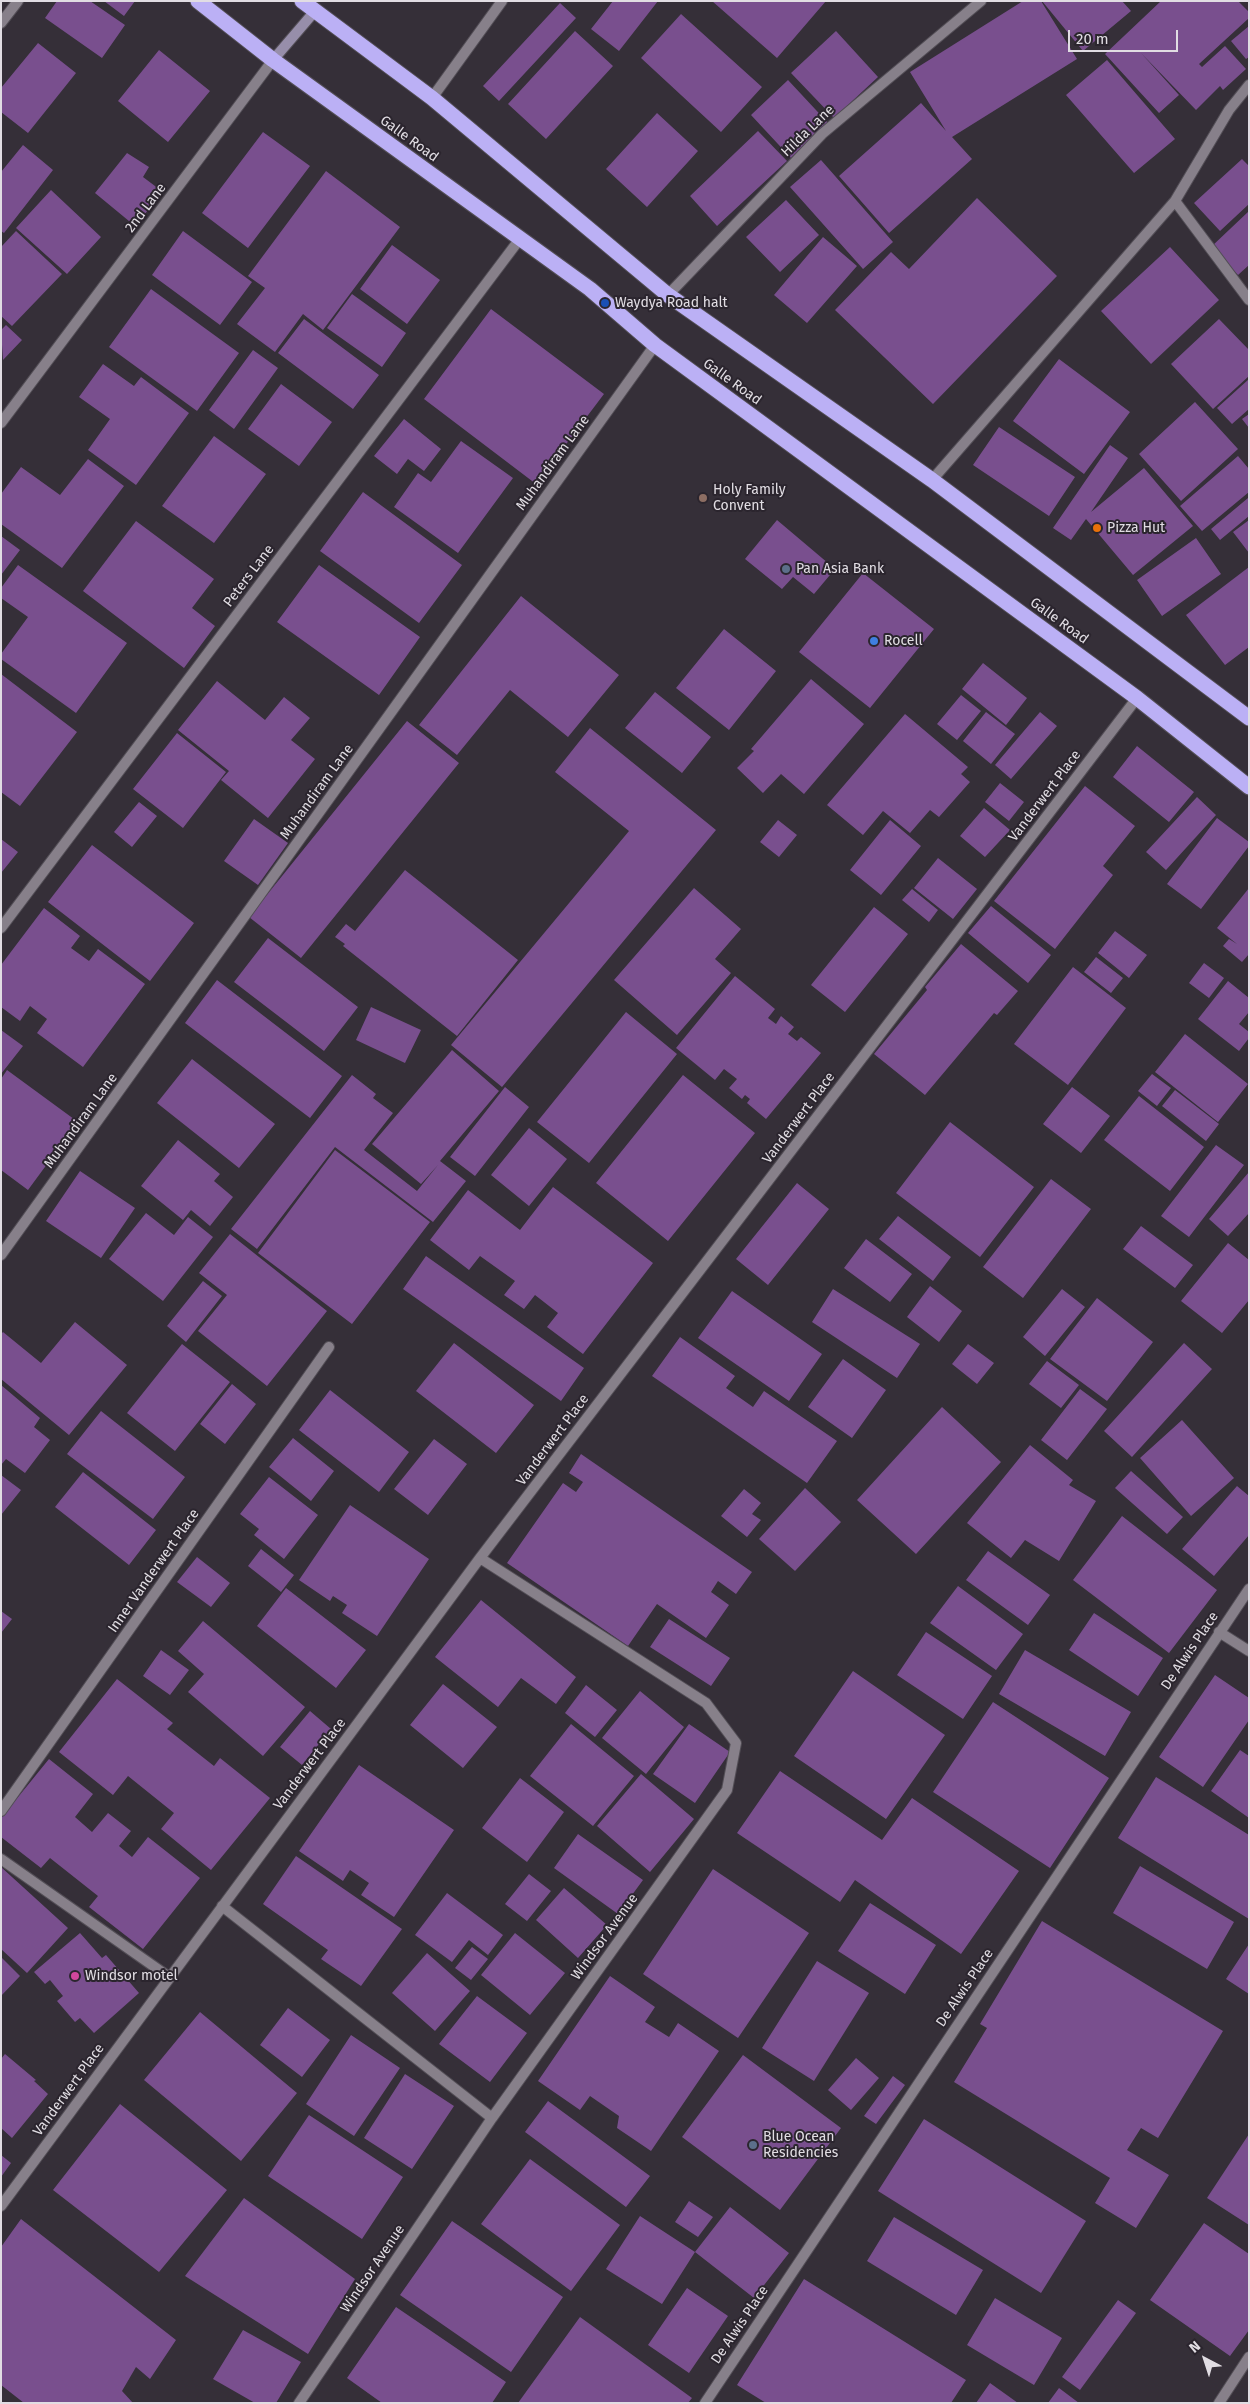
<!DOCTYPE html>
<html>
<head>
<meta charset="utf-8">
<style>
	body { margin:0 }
	#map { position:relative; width:1250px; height:2404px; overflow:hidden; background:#352f38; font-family:"Fira Sans",sans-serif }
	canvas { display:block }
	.frame { position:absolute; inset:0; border:2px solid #e1dde3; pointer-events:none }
	.north { position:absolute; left:1180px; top:2334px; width:50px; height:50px; -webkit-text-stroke:4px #2b252e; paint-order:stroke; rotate:320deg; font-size:14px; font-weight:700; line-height:20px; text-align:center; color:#e1dde3 }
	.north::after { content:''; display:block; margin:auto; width:18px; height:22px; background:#e1dde3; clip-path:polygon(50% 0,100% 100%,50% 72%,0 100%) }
	.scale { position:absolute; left:1068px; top:30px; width:110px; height:22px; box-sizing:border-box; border:2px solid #e1dde3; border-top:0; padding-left:6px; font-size:15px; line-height:18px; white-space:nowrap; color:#e1dde3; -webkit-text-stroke:4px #2b252e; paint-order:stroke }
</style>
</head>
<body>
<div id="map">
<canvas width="1250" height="2404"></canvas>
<div class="frame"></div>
<div class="north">N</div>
<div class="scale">20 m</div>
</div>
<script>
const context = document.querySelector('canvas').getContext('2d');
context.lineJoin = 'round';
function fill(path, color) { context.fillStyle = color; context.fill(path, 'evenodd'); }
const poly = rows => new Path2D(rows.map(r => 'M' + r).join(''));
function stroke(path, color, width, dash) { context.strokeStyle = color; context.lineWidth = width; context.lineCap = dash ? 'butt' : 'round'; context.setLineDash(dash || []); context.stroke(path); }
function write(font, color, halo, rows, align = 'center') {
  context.font = font + ' "Fira Sans",sans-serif'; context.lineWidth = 4; context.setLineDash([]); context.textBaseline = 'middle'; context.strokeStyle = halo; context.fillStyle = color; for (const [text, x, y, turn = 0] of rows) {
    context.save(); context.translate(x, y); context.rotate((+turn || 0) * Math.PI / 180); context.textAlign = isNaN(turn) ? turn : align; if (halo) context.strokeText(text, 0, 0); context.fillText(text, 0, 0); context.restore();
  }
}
const building = poly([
	[57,1,90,1,125,25,102,58,45,18],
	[104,1,135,1,124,16],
	[613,1,658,1,619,51,591,29],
	[712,1,826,1,777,58],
	[1023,1,1041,1,1077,59,952,137,972,159,889,233,839,176,921,103,946,131,910,72],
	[1042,1,1122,1,1131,11,1083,51],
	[1161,1,1238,1,1249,12,1249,18,1199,64,1202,67,1225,46,1246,69,1223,90,1220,86,1196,110,1141,53,1179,95,1159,113,1105,54],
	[560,3,576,18,499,101,483,86],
	[681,14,762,87,721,132,641,58],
	[1249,26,1249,57,1246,59,1231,41],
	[575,31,613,66,546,139,508,104],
	[836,31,878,77,834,118,791,73],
	[38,43,76,73,28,133,1,112,1,88],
	[159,50,210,91,168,142,118,101],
	[1107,60,1175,139,1134,173,1066,95],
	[788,80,829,124,791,158,751,115],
	[657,113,698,151,647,207,606,169],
	[758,131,787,161,717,226,690,196],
	[263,132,310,166,248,248,202,213],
	[23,145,53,170,4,233,1,231,1,172],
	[127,153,149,167,143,177,163,192,135,226,95,193],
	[1242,159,1249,166,1249,204,1220,231,1194,203],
	[821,160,893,242,863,269,790,187],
	[326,171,400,227,323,330,303,314,275,352,237,324,265,288,248,276],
	[51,190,101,237,67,274,16,228],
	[977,198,1057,276,933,404,835,310,891,252,909,269],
	[786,200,819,235,780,272,746,237],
	[1249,211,1249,265,1238,275,1211,247],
	[16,231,62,274,12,326,1,316,1,247],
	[183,231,252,282,220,325,152,275],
	[823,237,857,266,807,323,774,295],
	[392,245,440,280,407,324,360,289],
	[1170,247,1219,300,1151,364,1101,311],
	[151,289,239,353,197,411,109,347],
	[352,294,406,333,382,367,327,328],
	[491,309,604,394,536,484,424,399],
	[304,319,379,375,353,409,278,353],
	[1219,319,1249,350,1249,376,1213,409,1171,364],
	[6,325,22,340,3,360,1,330],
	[253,350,278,368,234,429,209,410],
	[1059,359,1130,412,1084,474,1013,421],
	[103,364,134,386,141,377,189,413,136,485,88,450,110,419,79,397],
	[1249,379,1249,409,1232,424,1217,408],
	[281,384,332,422,299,466,248,429],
	[1195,402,1238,449,1181,501,1139,454],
	[1249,414,1249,428,1242,419],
	[404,419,441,449,424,471,408,459,397,474,374,456],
	[999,427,1075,477,1049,516,973,465],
	[214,436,266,474,214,543,162,506],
	[461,441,513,478,458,553,394,507,418,473,431,482],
	[1110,445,1128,458,1091,512,1144,468,1193,526,1133,575,1086,519,1071,540,1053,528],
	[1238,456,1249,469,1249,492,1202,531,1180,506],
	[88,459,124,486,62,568,1,524,1,494,21,467,60,495],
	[363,492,462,565,419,623,320,551],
	[1248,498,1249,516,1220,540,1211,529],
	[777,520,835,569,814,594,793,577,782,589,745,559],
	[1249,520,1249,553,1233,532],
	[136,521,214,579,192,608,215,626,184,668,83,591],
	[1,536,20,550,1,575],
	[1196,538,1221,574,1162,616,1137,580],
	[18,565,127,643,76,713,1,659,1,654,28,617,1,598,1,588],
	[319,565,420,637,379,695,277,622],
	[1249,567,1249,647,1225,665,1186,615],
	[863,573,934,629,870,708,799,652],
	[521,596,619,675,568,737,510,690,457,755,419,725],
	[724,629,776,671,729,730,676,688],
	[983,663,1027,698,1006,725,962,689],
	[1,674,77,732,20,806,1,792],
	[811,679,864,724,804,794,781,774,763,793,737,768,754,751,751,749],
	[217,681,265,720,284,697,310,718,291,740,315,759,268,818,221,780,229,771,178,730],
	[655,692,711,737,682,773,625,728],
	[961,695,981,711,957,740,937,724],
	[986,712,1015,734,991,764,963,741],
	[1040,712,1057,726,1011,779,995,765],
	[905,714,968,767,961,774,970,782,939,817,930,810,910,833,883,811,863,835,827,805],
	[407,721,459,763,301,958,249,917],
	[590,728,716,830,502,1087,451,1045,629,831,555,772],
	[177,733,226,772,183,828,133,789],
	[1137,746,1194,792,1169,822,1113,777],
	[1000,783,1024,802,1009,821,985,802],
	[1085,786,1135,826,1103,866,1113,875,1055,949,994,901],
	[1197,797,1216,815,1166,870,1146,852],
	[139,802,157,816,132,847,114,832],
	[984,808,1010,830,985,857,960,836],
	[1217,818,1249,842,1249,846,1201,909,1167,884],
	[254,819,288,843,258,885,224,861],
	[778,820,797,835,779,857,760,842],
	[890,820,921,846,881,895,850,870],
	[1,839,18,852,1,873],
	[92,845,194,923,150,981,48,902],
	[938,858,977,889,953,919,914,888],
	[405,870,518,960,457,1036,343,946,345,944,335,937,346,924,355,931],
	[694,888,741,929,715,959,731,973,677,1035,614,980],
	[1249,888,1249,954,1242,962,1223,946,1229,939,1237,944,1217,928],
	[912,889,938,910,929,922,902,900],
	[991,906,1051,955,1028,983,968,933],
	[874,907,908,934,845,1012,811,985],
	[44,908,80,936,71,948,89,961,98,949,145,984,83,1067,37,1033,47,1019,30,1006,20,1021,1,1007,1,965],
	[1115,931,1147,955,1129,978,1098,953],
	[268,938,358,1007,324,1051,234,982],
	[961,944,1018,991,997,1015,994,1013,925,1095,874,1054,927,990,925,987],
	[1096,957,1123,978,1111,993,1084,972],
	[1204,963,1224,978,1209,998,1189,983],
	[1073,967,1126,1008,1068,1085,1014,1044],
	[735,976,775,1009,768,1018,776,1024,781,1016,794,1027,788,1034,797,1041,801,1037,821,1053,766,1119,747,1103,750,1099,745,1095,742,1099,729,1088,737,1079,724,1069,715,1080,676,1048],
	[217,980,342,1076,310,1118,185,1023],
	[1228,981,1249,998,1249,1012,1239,1024,1249,1032,1249,1038,1239,1051,1198,1019],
	[371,1007,421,1030,405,1063,356,1040],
	[626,1012,677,1054,589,1163,537,1122],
	[1,1030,23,1046,1,1074],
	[1185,1034,1248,1084,1218,1122,1155,1072],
	[452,1050,499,1091,440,1161,466,1181,433,1222,335,1147,257,1249,231,1229,352,1075,376,1094,373,1098,393,1113,364,1150,417,1191,438,1165,421,1184,372,1144],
	[192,1059,275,1124,239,1168,157,1103],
	[7,1070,78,1122,28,1190,1,1170,1,1079],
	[1152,1074,1171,1088,1157,1106,1138,1091],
	[683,1075,755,1133,668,1241,596,1183],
	[505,1087,529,1107,475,1176,450,1157],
	[1072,1087,1110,1116,1081,1153,1043,1124],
	[1175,1090,1219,1124,1206,1141,1162,1106],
	[1139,1096,1204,1147,1170,1191,1104,1140],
	[950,1122,1034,1187,980,1257,896,1193],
	[529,1128,567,1159,529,1206,491,1175],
	[178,1140,220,1174,214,1181,233,1197,210,1226,191,1210,183,1220,141,1186],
	[1216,1145,1244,1165,1189,1237,1161,1216],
	[335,1150,430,1222,352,1324,258,1253],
	[80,1171,135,1208,101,1258,46,1221],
	[1249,1172,1249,1213,1228,1236,1209,1219],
	[1051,1179,1091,1209,1023,1298,983,1267],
	[797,1183,829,1209,768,1285,736,1259],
	[553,1187,653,1263,583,1354,547,1327,558,1313,535,1295,524,1309,504,1295,515,1281,480,1256,469,1270,430,1240,468,1190,520,1230],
	[146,1213,174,1235,188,1217,213,1237,163,1301,109,1259],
	[898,1216,951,1257,933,1281,879,1239],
	[1141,1226,1193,1265,1175,1288,1123,1249],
	[230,1234,327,1311,267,1386,198,1331,227,1295,199,1273],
	[866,1239,912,1274,890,1302,844,1268],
	[1228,1243,1249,1260,1249,1300,1222,1333,1181,1301],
	[426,1256,584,1368,561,1401,403,1289],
	[203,1281,222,1296,186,1342,167,1326],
	[930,1286,962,1311,939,1342,907,1317],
	[833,1289,920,1344,897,1378,812,1322],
	[1062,1289,1085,1307,1045,1356,1023,1337],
	[732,1291,822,1354,789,1401,698,1338],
	[1097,1298,1153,1342,1107,1401,1050,1359],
	[75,1322,127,1365,69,1435,1,1379,1,1334,3,1332,41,1363],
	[680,1337,735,1376,726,1388,753,1407,764,1391,837,1441,807,1483,652,1376],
	[454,1343,534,1405,496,1453,416,1391],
	[1184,1343,1212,1369,1132,1457,1104,1431],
	[182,1344,230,1382,175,1451,127,1413],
	[968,1344,994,1363,977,1384,952,1364],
	[843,1359,886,1390,852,1438,808,1407],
	[1047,1361,1079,1385,1061,1408,1029,1384],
	[232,1384,256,1404,225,1444,200,1424],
	[1,1385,40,1418,34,1427,50,1440,25,1473,6,1459,1,1465],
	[1080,1389,1107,1409,1067,1460,1041,1440],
	[330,1390,409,1452,379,1492,299,1430],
	[942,1407,1001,1462,916,1554,857,1500],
	[101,1411,185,1477,153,1519,67,1454],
	[1182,1420,1234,1478,1191,1516,1140,1458],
	[293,1438,334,1471,311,1501,269,1467],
	[434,1439,467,1464,428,1515,394,1489],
	[1030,1445,1073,1480,1069,1485,1096,1501,1059,1561,1025,1540,1011,1558,967,1523],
	[581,1454,752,1572,736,1594,718,1581,711,1592,729,1605,706,1638,657,1604,628,1646,507,1563,563,1483,576,1492,583,1482,569,1473],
	[1131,1471,1183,1517,1167,1534,1115,1488],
	[83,1472,156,1530,129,1565,55,1507],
	[1,1475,21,1490,1,1515],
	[269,1477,318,1515,284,1559,254,1535,259,1529,240,1514],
	[1237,1486,1249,1496,1249,1535,1214,1576,1182,1549],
	[805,1488,841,1522,795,1571,759,1539],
	[744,1489,761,1503,752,1514,761,1520,747,1537,721,1516],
	[350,1505,429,1559,377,1636,342,1613,347,1605,333,1596,330,1601,299,1580],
	[1122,1516,1217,1590,1169,1653,1073,1580],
	[261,1549,294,1575,281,1592,248,1566],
	[988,1551,1050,1595,1028,1625,966,1580],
	[197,1557,230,1583,211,1607,177,1582],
	[958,1586,1023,1634,996,1670,930,1623],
	[286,1588,366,1650,336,1688,257,1626],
	[481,1600,576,1677,556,1704,521,1678,498,1707,435,1657],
	[1,1611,12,1619,1,1633],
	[1094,1613,1163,1658,1138,1696,1069,1650],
	[669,1619,730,1658,711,1686,650,1647],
	[203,1621,305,1707,263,1756,188,1692,204,1674,178,1651],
	[926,1632,992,1676,963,1719,897,1675],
	[161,1650,189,1670,170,1695,143,1676],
	[1025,1650,1131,1712,1105,1756,999,1694],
	[853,1671,945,1735,886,1819,794,1756],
	[1215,1675,1249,1698,1249,1720,1203,1787,1159,1757],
	[117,1679,173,1723,167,1729,214,1766,220,1758,270,1798,211,1870,161,1829,174,1813,128,1776,113,1795,59,1752],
	[443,1684,497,1727,463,1768,410,1725],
	[586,1685,617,1710,595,1737,565,1713],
	[640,1691,684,1727,646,1774,602,1738],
	[993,1702,1109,1778,1050,1868,933,1792],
	[310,1711,331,1729,302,1765,280,1747],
	[571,1724,634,1776,593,1826,530,1776],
	[689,1724,730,1752,695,1803,653,1774],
	[1240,1750,1249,1756,1249,1818,1211,1791],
	[49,1759,93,1794,75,1817,92,1832,108,1813,131,1831,119,1846,132,1857,148,1837,200,1878,143,1949,89,1907,98,1896,50,1858,41,1868,1,1837,1,1818],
	[359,1765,454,1830,394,1917,361,1895,369,1883,350,1870,343,1881,299,1851],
	[780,1771,882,1840,912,1798,1019,1871,961,1954,855,1880,840,1902,737,1833],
	[641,1774,694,1819,650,1872,597,1826],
	[1156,1777,1249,1835,1249,1919,1118,1838],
	[520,1778,564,1812,527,1862,482,1828],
	[578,1834,643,1880,618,1914,554,1868],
	[296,1856,402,1929,361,1986,321,1959,328,1950,263,1904],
	[1140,1866,1234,1922,1207,1969,1113,1913],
	[1,1867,68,1928,27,1973,1,1949],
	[713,1869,809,1933,738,2038,643,1974],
	[529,1874,551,1891,527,1921,505,1904],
	[564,1888,607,1925,578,1958,536,1920],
	[447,1893,503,1935,488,1955,469,1940,452,1962,415,1935],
	[870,1903,936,1945,905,1994,838,1951],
	[1042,1921,1223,2031,1158,2138,1141,2128,1127,2150,1169,2175,1136,2228,1095,2203,1110,2178,954,2082,987,2028,980,2024],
	[80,1933,102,1958,106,1955,139,1993,94,2033,80,2018,75,2022,57,2001,63,1996,50,1980,45,1984,34,1972],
	[515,1933,565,1973,530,2015,481,1975],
	[1249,1944,1249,1994,1226,1979],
	[472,1947,488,1959,471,1980,455,1968],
	[427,1953,470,1991,435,2031,392,1993],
	[1,1957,20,1976,1,1996],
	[817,1961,869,1993,814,2081,762,2048],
	[610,1976,655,2007,645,2022,669,2037,678,2023,719,2051,651,2151,617,2128,619,2116,590,2096,580,2110,538,2081],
	[477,1996,527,2033,490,2082,439,2044],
	[288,2008,330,2040,302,2077,260,2045],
	[200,2012,297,2093,241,2161,144,2080],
	[351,2035,400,2068,354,2136,306,2104],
	[5,2054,36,2080,34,2081,48,2094,12,2138,1,2128,1,2059],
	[743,2055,841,2128,780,2210,682,2137],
	[856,2058,879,2078,851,2110,828,2090],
	[405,2074,454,2106,412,2169,364,2138],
	[893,2076,905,2085,876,2124,864,2116],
	[548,2101,650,2176,626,2207,525,2132],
	[120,2104,227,2190,159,2272,53,2190],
	[309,2115,403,2177,362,2239,268,2176],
	[924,2119,1086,2221,1041,2293,878,2191],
	[1249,2134,1249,2225,1207,2198],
	[1,2155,11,2163,1,2177],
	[530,2159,620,2225,571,2291,481,2224],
	[244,2198,355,2279,308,2354,185,2276],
	[689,2201,713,2217,698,2237,675,2222],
	[730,2207,789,2253,754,2298,695,2252],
	[640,2216,695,2252,662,2304,606,2269],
	[894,2217,983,2270,956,2315,867,2261],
	[21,2219,176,2340,150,2379,136,2367,122,2391,133,2403,24,2403,1,2385,1,2247],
	[452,2221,563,2297,511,2372,400,2295],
	[1204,2223,1249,2254,1249,2330,1230,2356,1150,2300],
	[804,2279,966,2380,951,2403,766,2403,737,2385],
	[687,2288,728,2316,689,2373,648,2345],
	[995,2298,1062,2338,1034,2385,967,2345],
	[1118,2300,1136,2313,1080,2390,1062,2377],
	[396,2307,506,2382,492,2403,382,2403,347,2378],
	[580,2317,692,2398,688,2403,518,2403],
	[243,2330,301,2362,276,2403,255,2403,213,2379],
	[990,2383,1018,2403,976,2403],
	[1059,2388,1079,2403,1048,2403]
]);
const street = poly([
	[1,23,18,1],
	[432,98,502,1],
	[1175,201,1249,300],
	[668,295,822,134,981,1],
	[1,423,273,60],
	[932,480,1175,201,1229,110,1249,85],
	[1,928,519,240],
	[1,1255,655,345],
	[1219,1632,1249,1651],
	[1,1811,329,1347],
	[1,1859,169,1977],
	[222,1906,492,2118],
	[1,2206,480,1558,1137,698],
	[299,2403,492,2118,727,1790,736,1743,706,1703,480,1558],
	[705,2403,1249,1589],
	[1219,2403,1249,2357]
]);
const secondary = poly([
	[273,60,315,11]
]);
const highway = poly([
	[198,1,273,60,590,289,655,345,1137,698,1249,787],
	[302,1,432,98,668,295,932,480,1249,718]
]);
const markers = [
	[605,303,5,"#1a4fb4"],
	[703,498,5,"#8d6e63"],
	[1097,528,5,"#e8710a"],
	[786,569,5,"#5c6f8a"],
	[874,641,5,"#3f7fe0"],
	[75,1976,5,"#d1479c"],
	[753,2145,5,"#5c6f8a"]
];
const streetNames = [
	["Hilda Lane",808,131,-44],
	["Galle Road",409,139,36],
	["2nd Lane",146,208,-53],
	["Galle Road",732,382,36],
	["Muhandiram Lane",553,463,-54],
	["Peters Lane",249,576,-53],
	["Galle Road",1059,621,36],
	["Muhandiram Lane",317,792,-54],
	["Vanderwert Place",1045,796,-53],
	["Vanderwert Place",799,1118,-53],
	["Muhandiram Lane",81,1121,-54],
	["Vanderwert Place",553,1440,-53],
	["Inner Vanderwert Place",154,1571,-55],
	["De Alwis Place",1190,1651,-56],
	["Vanderwert Place",310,1764,-53],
	["Windsor Avenue",605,1937,-54],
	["De Alwis Place",965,1988,-56],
	["Vanderwert Place",69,2090,-54],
	["Windsor Avenue",373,2269,-56],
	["De Alwis Place",740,2325,-56]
];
const poiNames = [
	["Waydya Road halt",615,303],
	["Holy Family",713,490],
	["Convent",713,506],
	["Pizza Hut",1107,528],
	["Pan Asia Bank",796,569],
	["Rocell",884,641],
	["Windsor motel",85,1976],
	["Blue Ocean",763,2137],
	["Residencies",763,2153]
];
fill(building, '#794f8e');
stroke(street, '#534e56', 12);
stroke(secondary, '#534e56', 12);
stroke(highway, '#534e56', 17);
stroke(street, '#87808a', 10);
stroke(secondary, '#978eaa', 10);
stroke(highway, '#bbb0f5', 15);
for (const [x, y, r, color] of markers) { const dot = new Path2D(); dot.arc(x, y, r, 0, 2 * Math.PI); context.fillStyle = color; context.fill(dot); stroke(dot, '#2b252e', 2); }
write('14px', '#e1dde3', '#2b252e', streetNames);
write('14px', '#e1dde3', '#2b252e', poiNames, 'left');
</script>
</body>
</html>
